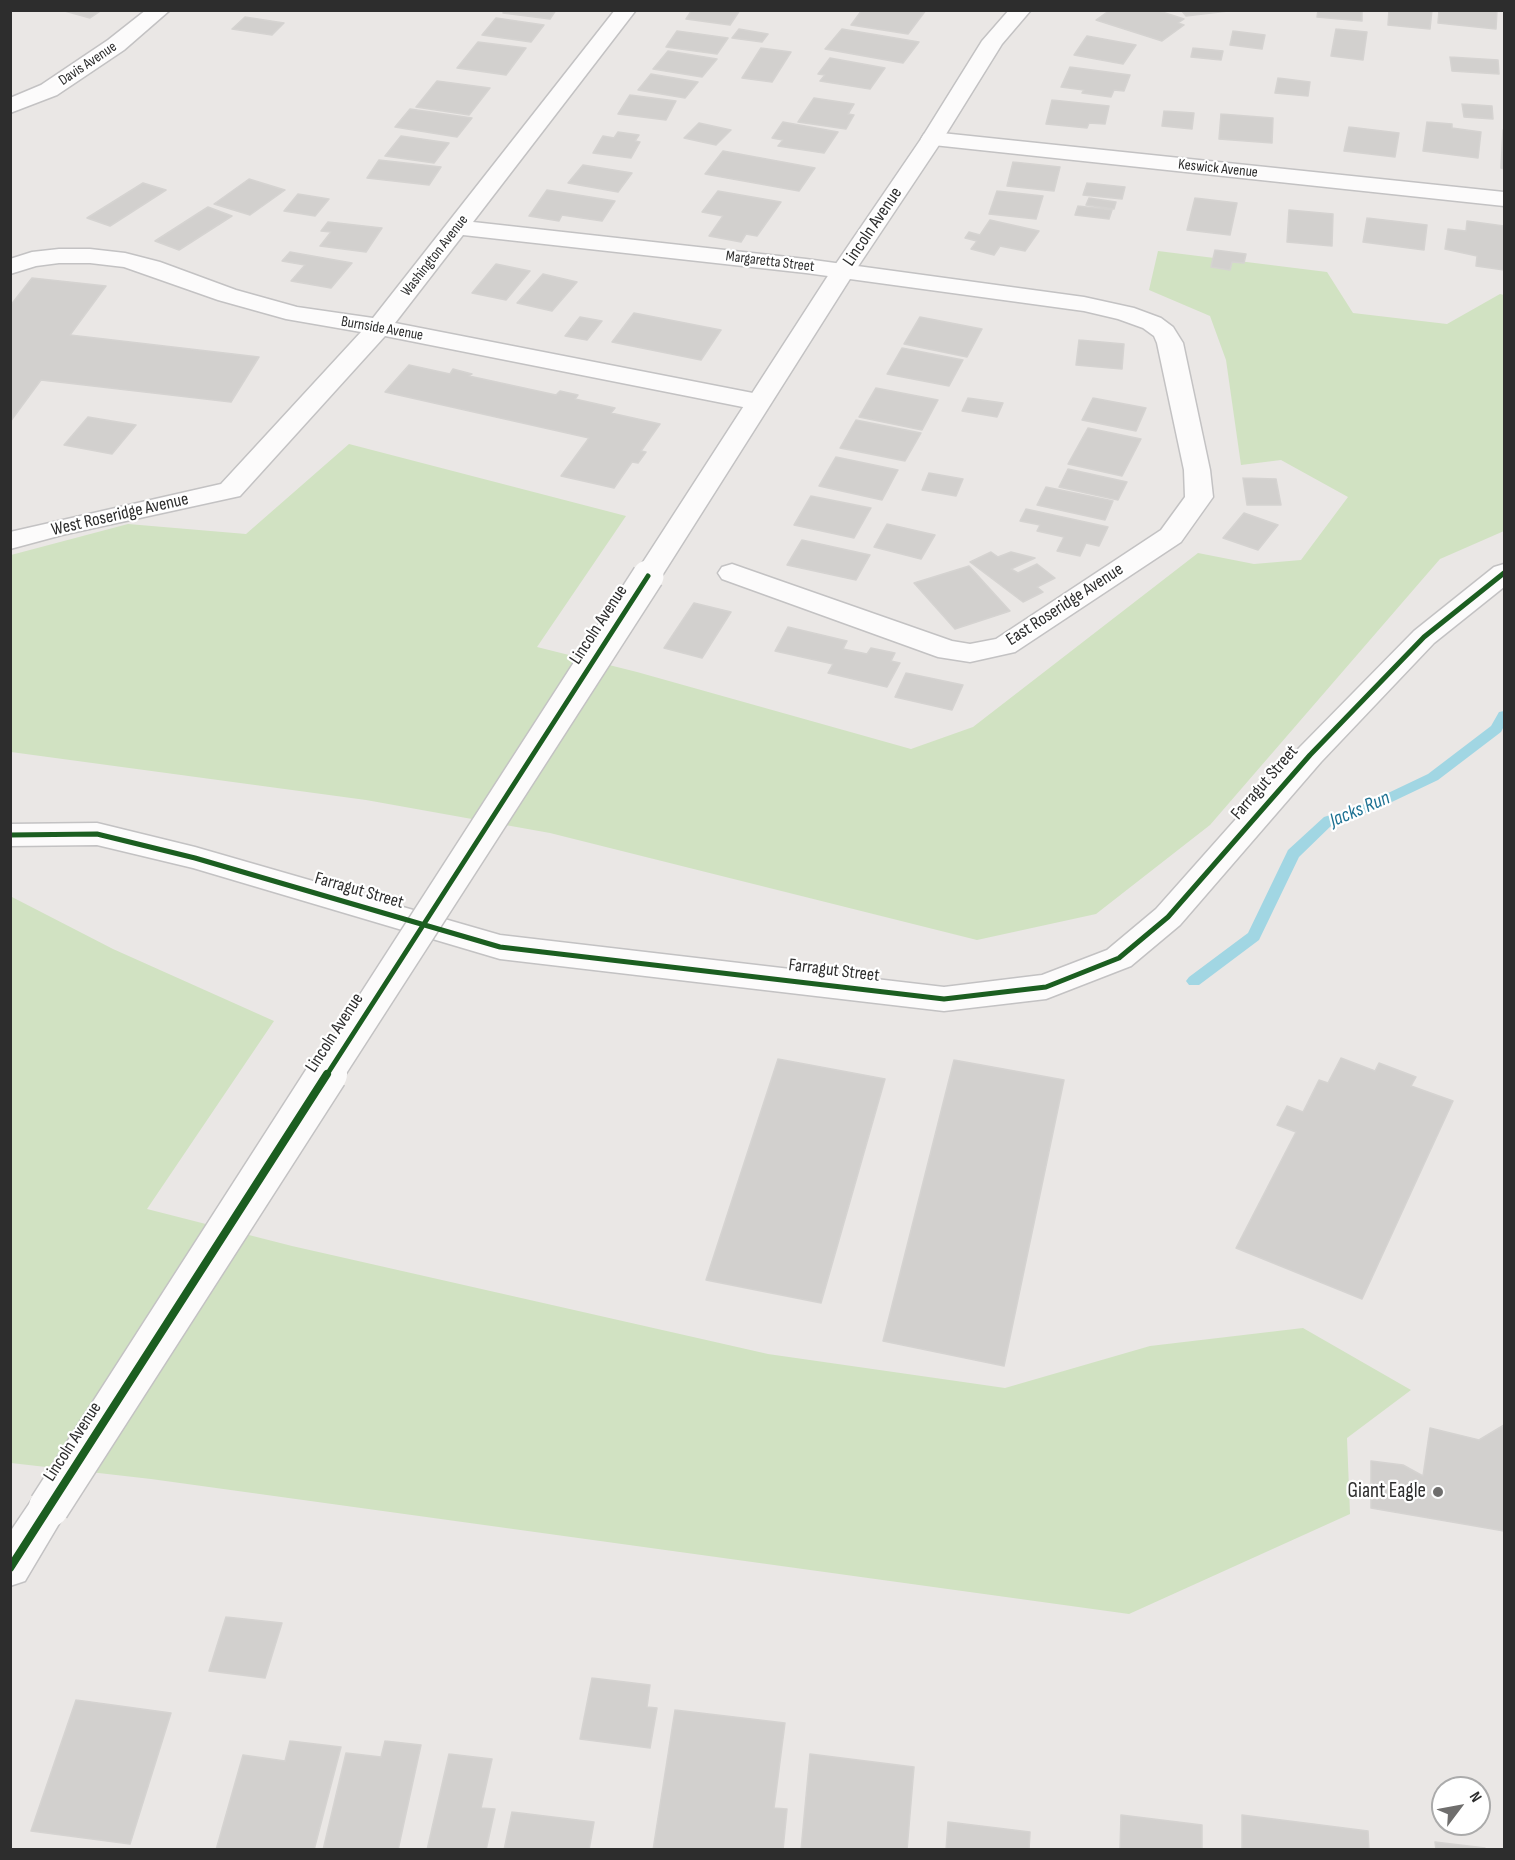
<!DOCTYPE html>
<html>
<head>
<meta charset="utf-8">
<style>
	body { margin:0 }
	#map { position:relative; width:1515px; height:1860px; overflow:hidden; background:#eae7e5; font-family:"Sofia Sans Condensed",sans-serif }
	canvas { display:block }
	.frame { position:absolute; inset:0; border:12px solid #2d2d2d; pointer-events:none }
	.north { position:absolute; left:1431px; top:1776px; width:60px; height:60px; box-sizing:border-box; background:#fff; border:2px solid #ababab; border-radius:50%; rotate:58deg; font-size:16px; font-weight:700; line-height:24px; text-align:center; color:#2d2d2d }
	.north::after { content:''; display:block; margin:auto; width:21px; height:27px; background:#6f6e6d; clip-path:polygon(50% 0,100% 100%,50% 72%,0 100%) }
</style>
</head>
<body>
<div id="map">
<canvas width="1515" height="1860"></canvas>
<div class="frame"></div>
<div class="north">N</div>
</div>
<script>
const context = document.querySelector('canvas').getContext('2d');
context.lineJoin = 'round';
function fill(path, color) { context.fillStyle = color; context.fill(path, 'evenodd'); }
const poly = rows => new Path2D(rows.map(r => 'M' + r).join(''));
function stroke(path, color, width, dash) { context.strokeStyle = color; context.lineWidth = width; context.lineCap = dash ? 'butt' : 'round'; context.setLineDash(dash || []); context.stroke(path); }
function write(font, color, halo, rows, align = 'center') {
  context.font = font + ' "Sofia Sans Condensed",sans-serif'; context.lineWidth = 4.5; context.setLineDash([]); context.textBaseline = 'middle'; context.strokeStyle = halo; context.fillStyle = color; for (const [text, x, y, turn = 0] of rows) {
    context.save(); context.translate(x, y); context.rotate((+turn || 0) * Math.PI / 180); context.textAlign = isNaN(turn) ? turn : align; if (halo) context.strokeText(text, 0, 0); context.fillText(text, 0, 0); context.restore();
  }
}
const green = poly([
	[1158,251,1327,272,1353,313,1447,324,1500,294,1504,295,1504,531,1440,559,1210,825,1096,914,977,940,550,833,366,800,11,752,11,555,128,524,246,534,349,444,626,516,537,647,637,672,911,749,973,727,1198,553,1254,564,1301,560,1348,497,1281,460,1241,465,1226,360,1210,316,1149,290],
	[10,896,113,949,274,1021,147,1209,292,1246,768,1354,1005,1388,1150,1346,1303,1328,1411,1390,1347,1438,1350,1514,1129,1614,151,1479,11,1463]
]);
const stream = poly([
	[1504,711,1504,726,1501,732,1438,780,1375,810,1334,823,1299,857,1259,940,1199,985,1189,985,1186,981,1189,977,1248,933,1288,850,1324,817,1365,804,1428,774,1491,726,1499,712,1504,711]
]);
const building = poly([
	[61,10,102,10,90,18,61,10],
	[505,10,556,10,550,19,503,13,505,10],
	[692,10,740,10,730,25,686,19,692,10],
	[862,10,926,10,908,34,851,25,862,10],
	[1110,10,1156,10,1184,19,1178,23,1184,25,1162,41,1096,20,1110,10],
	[1181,10,1227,10,1228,11,1186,16,1181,10],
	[1318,10,1362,10,1362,21,1317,17,1318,10],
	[1389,10,1432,10,1430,29,1388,25,1389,10],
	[1439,10,1497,10,1496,29,1438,23,1439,10],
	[245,17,284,23,272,35,232,29,245,17],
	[496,18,544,25,531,42,482,35,496,18],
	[739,29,768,34,762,42,732,38,739,29],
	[842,29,919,42,903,63,825,49,842,29],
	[1336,29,1367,32,1363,60,1331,56,1336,29],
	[677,31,728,38,717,54,666,47,677,31],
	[1233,31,1265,35,1262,49,1230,45,1233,31],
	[1087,36,1136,45,1123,64,1074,55,1087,36],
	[478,42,526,48,506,75,457,68,478,42],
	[761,48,791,52,772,82,742,78,761,48],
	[1193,48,1223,51,1221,60,1191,57,1193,48],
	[668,51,717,59,702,77,653,69,668,51],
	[1450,57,1498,60,1499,74,1452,71,1450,57],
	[830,58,885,68,870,89,820,81,825,75,818,74,830,58],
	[1070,67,1130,75,1124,91,1114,90,1111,97,1082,93,1084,90,1061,87,1070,67],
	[651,74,698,82,685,98,638,90,651,74],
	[1278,78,1310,82,1308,96,1275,93,1278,78],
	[437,81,490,88,469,115,416,107,437,81],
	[630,95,676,101,666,120,618,114,630,95],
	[814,98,854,104,848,114,854,115,846,129,798,122,814,98],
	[1052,100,1109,106,1105,124,1089,123,1087,128,1046,124,1052,100],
	[1462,104,1492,106,1493,119,1464,117,1462,104],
	[410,109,472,118,457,137,395,127,410,109],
	[1164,111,1194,113,1192,129,1162,126,1164,111],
	[1221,114,1273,118,1272,143,1219,139,1221,114],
	[783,122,838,132,824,153,778,146,783,140,772,138,783,122],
	[1427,122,1452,124,1452,128,1481,132,1478,158,1423,151,1427,122],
	[699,123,731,130,716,145,684,138,699,123],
	[1349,127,1399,133,1395,157,1344,151,1349,127],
	[1503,130,1504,130,1504,169,1501,168,1503,130],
	[618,132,639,135,635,141,640,142,631,158,593,153,603,136,614,138,618,132],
	[401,136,449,143,434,163,385,156,401,136],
	[723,151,815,168,799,191,705,174,723,151],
	[379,160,441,167,429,185,367,178,379,160],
	[1013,162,1060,167,1054,191,1007,186,1013,162],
	[583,165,632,173,618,192,568,183,583,165],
	[249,179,285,190,250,215,214,204,249,179],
	[143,183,166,190,110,226,87,218,143,183],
	[1087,183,1125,187,1122,199,1083,195,1087,183],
	[547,190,615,201,602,221,562,215,559,221,529,216,547,190],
	[718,191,781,202,757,236,746,234,741,242,709,236,723,216,702,212,718,191],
	[997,191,1043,196,1036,219,989,214,997,191],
	[298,194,329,199,315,216,284,211,298,194],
	[1089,198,1116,202,1114,209,1086,205,1089,198],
	[1195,198,1237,203,1230,235,1187,230,1195,198],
	[1078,206,1112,210,1109,219,1075,215,1078,206],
	[208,207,232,216,179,250,155,241,208,207],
	[1289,210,1333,214,1332,246,1287,242,1289,210],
	[1367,218,1427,225,1424,250,1363,242,1367,218],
	[990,220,1039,231,1025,251,1000,246,994,255,971,249,977,241,965,238,969,232,980,235,990,220],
	[1467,221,1504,226,1504,270,1476,266,1477,256,1445,249,1448,229,1466,231,1467,221],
	[328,222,382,228,366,252,320,246,331,232,321,231,328,222],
	[1215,250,1246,254,1244,263,1232,262,1230,270,1211,267,1215,250],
	[290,252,352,263,331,288,291,281,305,265,282,261,290,252],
	[496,264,530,271,506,300,472,293,496,264],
	[543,274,577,282,552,311,517,303,543,274],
	[32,278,106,286,70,335,259,357,231,402,41,380,10,422,10,306,32,278],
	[634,313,721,330,701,360,612,342,634,313],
	[580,317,602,321,587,340,565,336,580,317],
	[920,317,982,329,967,357,904,344,920,317],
	[1079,340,1124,344,1122,369,1076,365,1079,340],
	[902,348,963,360,949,386,887,374,902,348],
	[409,365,450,374,453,369,472,374,469,376,556,395,560,391,578,395,575,399,615,408,611,413,660,424,641,451,646,452,638,463,632,462,614,488,561,476,589,438,385,392,409,365],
	[876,388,938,400,922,430,859,417,876,388],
	[968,398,1003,403,997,417,962,411,968,398],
	[1093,398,1146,408,1136,431,1082,420,1093,398],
	[88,417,136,425,112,454,64,445,88,417],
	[856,420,921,433,905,461,840,448,856,420],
	[1088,428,1141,439,1122,476,1068,464,1088,428],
	[836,457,898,470,882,500,819,486,836,457],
	[1068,469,1127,482,1118,500,1059,487,1068,469],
	[929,473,963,479,956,496,922,490,929,473],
	[1243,478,1276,479,1281,505,1247,505,1243,478],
	[1046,487,1113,501,1105,520,1037,505,1046,487],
	[811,496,871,508,854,538,794,525,811,496],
	[1026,509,1108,527,1099,546,1086,543,1080,556,1057,551,1064,537,1037,531,1040,525,1020,521,1026,509],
	[1244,513,1278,525,1258,550,1223,538,1244,513],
	[887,524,935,535,921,559,874,547,887,524],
	[802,540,870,555,856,580,787,565,802,540],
	[991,552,998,557,1011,552,1035,558,1011,569,1018,573,1037,564,1055,578,1037,587,1043,592,1023,602,970,562,991,552],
	[969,566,1010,611,955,629,914,583,969,566],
	[694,603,731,612,702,658,664,648,694,603],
	[788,627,847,641,843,649,867,654,871,648,895,653,891,661,900,663,887,687,828,673,833,664,775,651,788,627],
	[906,673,963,685,952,710,895,697,906,673],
	[1341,1058,1375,1071,1379,1063,1416,1077,1411,1086,1453,1101,1362,1299,1236,1248,1296,1132,1277,1125,1287,1106,1303,1112,1319,1080,1328,1083,1341,1058],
	[778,1059,885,1079,821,1303,706,1280,778,1059],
	[954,1060,1064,1080,1004,1366,883,1341,954,1060],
	[1504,1425,1504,1531,1371,1508,1371,1461,1403,1465,1423,1476,1430,1428,1479,1440,1504,1425],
	[226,1617,282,1623,265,1678,209,1671,226,1617],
	[592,1678,650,1685,647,1707,657,1708,650,1748,580,1739,592,1678],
	[76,1700,171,1713,130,1844,31,1831,76,1700],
	[675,1710,785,1723,774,1808,787,1809,783,1850,653,1850,675,1710],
	[290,1741,341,1747,314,1850,216,1850,243,1755,285,1761,290,1741],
	[385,1741,421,1745,398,1850,323,1850,346,1753,381,1757,385,1741],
	[449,1754,492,1759,481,1808,495,1809,486,1850,427,1850,449,1754],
	[810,1754,914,1767,907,1850,801,1850,810,1754],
	[512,1812,594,1822,589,1850,504,1850,512,1812],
	[1121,1815,1202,1825,1202,1850,1120,1850,1121,1815],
	[1242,1815,1368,1831,1369,1850,1242,1850,1242,1815],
	[948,1822,1030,1832,1029,1850,946,1850,948,1822],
	[1435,1842,1485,1848,1485,1850,1436,1850,1435,1842]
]);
const street = poly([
	[146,10,170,10,124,50,57,95,10,113,10,98,41,85,108,40,146,10],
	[615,10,636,10,473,222,806,259,1084,297,1134,308,1161,318,1173,327,1183,343,1210,470,1213,497,1181,542,1015,652,970,662,938,657,722,579,718,573,722,567,732,564,952,641,970,644,996,639,1161,530,1185,497,1184,470,1157,343,1154,336,1143,328,1118,319,1084,311,806,273,463,235,395,323,758,394,767,396,771,402,767,408,758,410,385,336,240,496,62,535,10,549,10,532,221,484,361,332,286,319,218,300,124,267,90,263,59,263,36,266,10,274,10,259,32,252,59,249,90,249,125,253,160,262,236,290,297,307,373,318,615,10],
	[932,132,1504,192,1504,206,924,144,921,139,924,134,932,132],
	[1504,564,1504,587,1434,643,1321,762,1180,925,1131,966,1046,999,944,1011,500,959,193,868,97,845,10,846,10,824,97,823,195,847,500,935,944,987,1042,975,1107,950,1156,909,1299,748,1414,631,1494,567,1504,564]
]);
const secondary = poly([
	[1009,10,1031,10,1002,44,943,139,855,271,658,582,648,585,638,582,634,576,831,271,921,139,982,41,1009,10],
	[49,1489,63,1495,69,1507,25,1581,10,1586,10,1532,35,1495,49,1489]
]);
const secondaryBridgeFar1 = poly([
	[326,1076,648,576]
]);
const secondaryBridge = poly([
	[49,1507,327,1074]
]);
const cyclewayFar1 = poly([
	[10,835,97,834,195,858,500,947,944,999,1046,987,1119,958,1168,917,1310,755,1424,637,1504,573],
	[326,1076,648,576]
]);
const cycleway = poly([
	[10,1568,327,1074]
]);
const markers = [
	[1438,1492,6,"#6f6e6d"]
];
const farStreetnames = [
	["Davis Avenue",88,64,-34],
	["Keswick Avenue",1218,169,6],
	["Washington Avenue",435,256,-52],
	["Margaretta Street",770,262,7],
	["Burnside Avenue",382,329,10]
];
const streetNames = [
	["Lincoln Avenue",873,227,-56],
	["West Roseridge Avenue",120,515,-13],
	["East Roseridge Avenue",1065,605,-33],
	["Lincoln Avenue",599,625,-57],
	["Farragut Street",1265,783,-49],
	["Farragut Street",359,891,16],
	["Farragut Street",834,971,7],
	["Lincoln Avenue",335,1033,-57],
	["Lincoln Avenue",73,1442,-57]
];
const waterNames = [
	["Jacks Run",1360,810,-23]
];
const nearPoinames = [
	["Giant Eagle",1426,1492]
];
fill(green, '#d1e2c2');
fill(stream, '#a1d6e3');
fill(building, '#d2d0ce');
stroke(building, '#d5d3d1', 1.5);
stroke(street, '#c3c2c3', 3);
stroke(secondary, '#c3c2c3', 3);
fill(street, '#fcfbfb');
fill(secondary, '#fcfbfb');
stroke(secondaryBridgeFar1, '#c3c2c3', 34, []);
stroke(secondaryBridge, '#c3c2c3', 43, []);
stroke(secondaryBridgeFar1, '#fcfbfb', 31);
stroke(secondaryBridge, '#fcfbfb', 40);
stroke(cyclewayFar1, '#1b5e20', 5);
stroke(cycleway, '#1b5e20', 8);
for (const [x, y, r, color] of markers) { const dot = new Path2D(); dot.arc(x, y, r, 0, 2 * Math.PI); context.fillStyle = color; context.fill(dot); stroke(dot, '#fff', 2); }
write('15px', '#2d2d2d', '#fff', farStreetnames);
write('18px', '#2d2d2d', '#fff', streetNames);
write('italic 20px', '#1d7192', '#fff', waterNames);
write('21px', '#2d2d2d', '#fff', nearPoinames, 'right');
</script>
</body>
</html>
